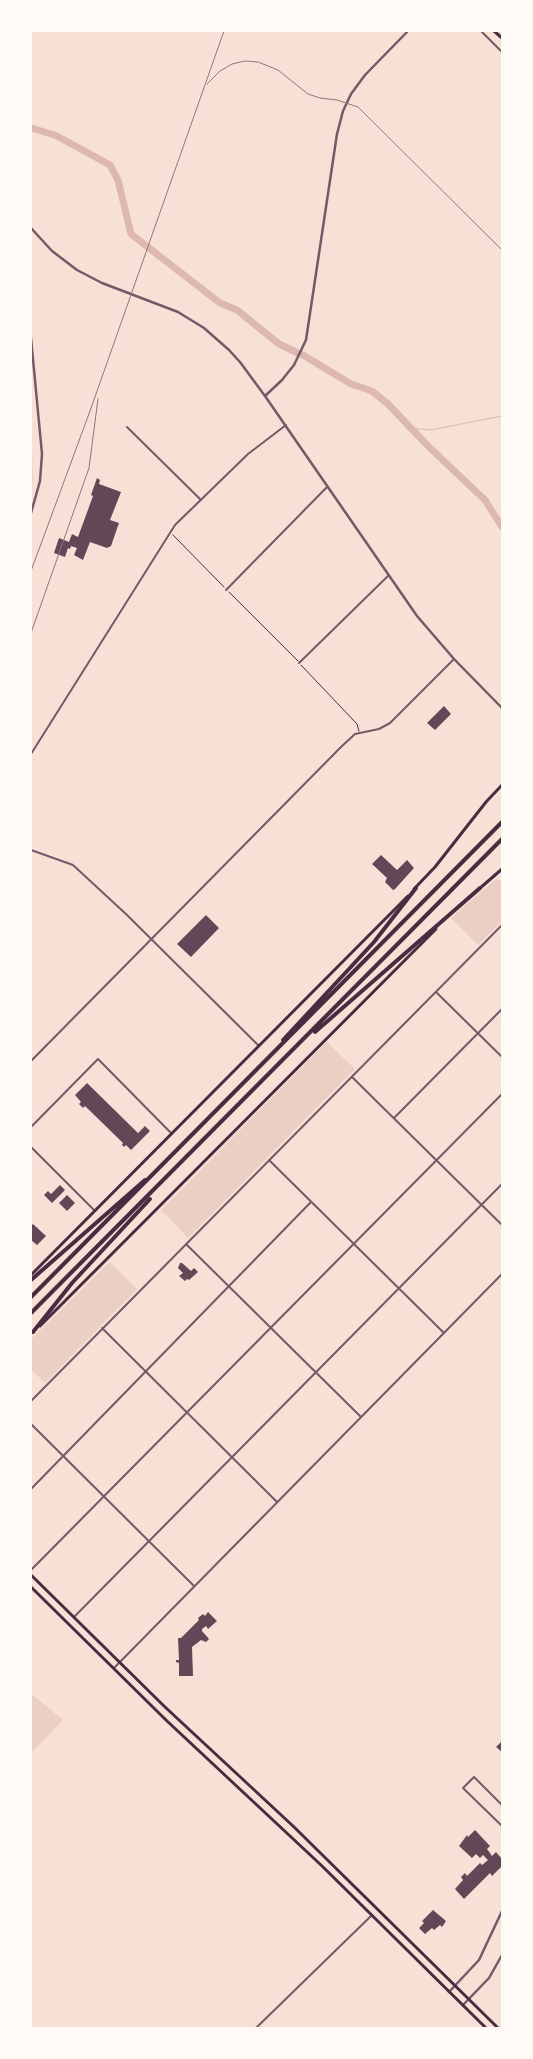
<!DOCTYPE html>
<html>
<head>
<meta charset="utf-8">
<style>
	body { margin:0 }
	#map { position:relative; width:533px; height:2059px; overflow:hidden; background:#f7e1d7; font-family:Jost,sans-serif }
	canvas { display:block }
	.frame { position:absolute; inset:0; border:32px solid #fffaf5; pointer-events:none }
</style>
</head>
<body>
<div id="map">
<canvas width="533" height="2059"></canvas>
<div class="frame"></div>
</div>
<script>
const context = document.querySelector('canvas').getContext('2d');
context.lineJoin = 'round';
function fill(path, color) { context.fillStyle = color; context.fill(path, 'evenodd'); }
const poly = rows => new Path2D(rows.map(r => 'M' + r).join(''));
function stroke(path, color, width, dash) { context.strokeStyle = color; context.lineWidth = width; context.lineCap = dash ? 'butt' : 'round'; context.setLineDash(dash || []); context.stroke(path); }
const green = poly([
	[31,421,33,478,31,489],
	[497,878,502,883,502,921,478,945,451,918],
	[327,1042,355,1069,188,1238,161,1210],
	[110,1262,137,1289,45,1383,31,1369,31,1339],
	[31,1694,63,1720,31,1753]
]);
const stream = poly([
	[410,428,431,430,502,416]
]);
const river = poly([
	[31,128,55,135,110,165,118,180,131,234,220,303,237,310,279,344,298,353],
	[303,355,351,384,372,391,388,404,428,446,485,500,502,527]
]);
const building = poly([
	[97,478,100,480,99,484,121,492,110,520,119,523,111,546,107,548,90,542,83,560,74,555,77,548,71,546,70,549,68,548,65,557,54,553,59,538,69,542,72,534,78,537,93,496,91,495],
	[444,706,451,714,435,730,427,723],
	[381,855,397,870,407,860,414,868,395,889,393,890,385,882,387,878,372,864],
	[206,915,219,928,191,957,177,944],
	[87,1083,138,1133,145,1126,150,1131,131,1150,126,1145,124,1147,122,1145,123,1143,85,1106,83,1108,79,1104,81,1102,75,1095],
	[60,1185,65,1190,52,1203,44,1195,48,1191,51,1194],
	[67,1195,75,1203,67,1211,59,1203],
	[33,1224,46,1236,37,1245,31,1240,31,1226],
	[180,1263,182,1263,191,1271,194,1268,198,1272,189,1280,187,1279,185,1281,179,1276,183,1273,178,1268],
	[208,1612,217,1621,208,1629,206,1626,202,1629,202,1631,209,1639,206,1642,201,1640,192,1647,193,1676,179,1676,179,1663,176,1662,176,1660,179,1660,178,1638,181,1638,199,1620,198,1618,203,1614,205,1616],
	[502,1741,502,1752,496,1747],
	[475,1830,490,1846,487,1849,490,1853,492,1856,496,1852,502,1859,502,1866,492,1876,490,1873,464,1899,455,1889,463,1880,461,1877,465,1873,467,1876,480,1863,482,1865,488,1860,483,1855,480,1858,476,1854,472,1858,459,1846,467,1835,468,1837],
	[433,1910,446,1921,442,1927,440,1925,434,1930,432,1928,425,1934,419,1928,424,1923,422,1921]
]);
const path = poly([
	[173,535,224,587],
	[229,592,298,661],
	[301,665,357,724,359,731]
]);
const minor = poly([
	[481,31,502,52],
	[127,427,201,500],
	[226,590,327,487],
	[299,663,389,575],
	[31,754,175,525,248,454,286,425],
	[31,850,73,865,127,915,259,1046],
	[436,992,502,1057],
	[31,1061,341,747,355,734,379,729,390,723,454,659],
	[352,1077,502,1225],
	[394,1118,502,1009],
	[31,1127,98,1059,172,1134],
	[31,1147,95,1211],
	[269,1160,444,1333],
	[186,1244,361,1417],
	[102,1328,277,1502],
	[31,1401,502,925],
	[31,1424,194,1586],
	[31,1489,311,1202],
	[31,1570,502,1094],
	[74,1617,502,1184],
	[114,1668,502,1274],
	[502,1805,474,1777,463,1788,502,1826],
	[256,2028,371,1916]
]);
const tertiary = poly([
	[31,228,52,251,77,270,102,283,178,312,204,328,229,350,240,362,265,396,417,616,454,659,502,708],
	[31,338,42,454,40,481,31,513],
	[265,396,282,380,294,365,306,340,337,134,343,111,351,94,365,75,408,31],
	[449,1992,479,1960,502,1911],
	[463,2005,489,1978,502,1955]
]);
const secondary = poly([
	[494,31,502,38],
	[414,889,435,867,486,802,502,785],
	[479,889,502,869],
	[31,1275,408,896],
	[40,1326,436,929],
	[31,1575,165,1707,293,1826,498,2028],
	[31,1587,167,1721,321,1865,486,2028]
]);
const motorway = poly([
	[315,1032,480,888],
	[283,1040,374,942,416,888],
	[31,1280,145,1180],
	[31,1297,502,822],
	[31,1313,502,839],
	[33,1332,72,1283,150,1199]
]);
const rail = poly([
	[207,84,220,71,232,64,245,61,258,62,278,70,308,94,320,98,337,100,358,107,502,250],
	[31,571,90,411,224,31],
	[31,633,89,468,98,399]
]);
fill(green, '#ebcfc5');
stroke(stream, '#dcb8b0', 1);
stroke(river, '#dcb8b0', 7);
fill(building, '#644757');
stroke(path, '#4a2c40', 1);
stroke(minor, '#755966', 2);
stroke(tertiary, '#755966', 2.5);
stroke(secondary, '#4a2c40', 3);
stroke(motorway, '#4a2c40', 4);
stroke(rail, '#8f747c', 1);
</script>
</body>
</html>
